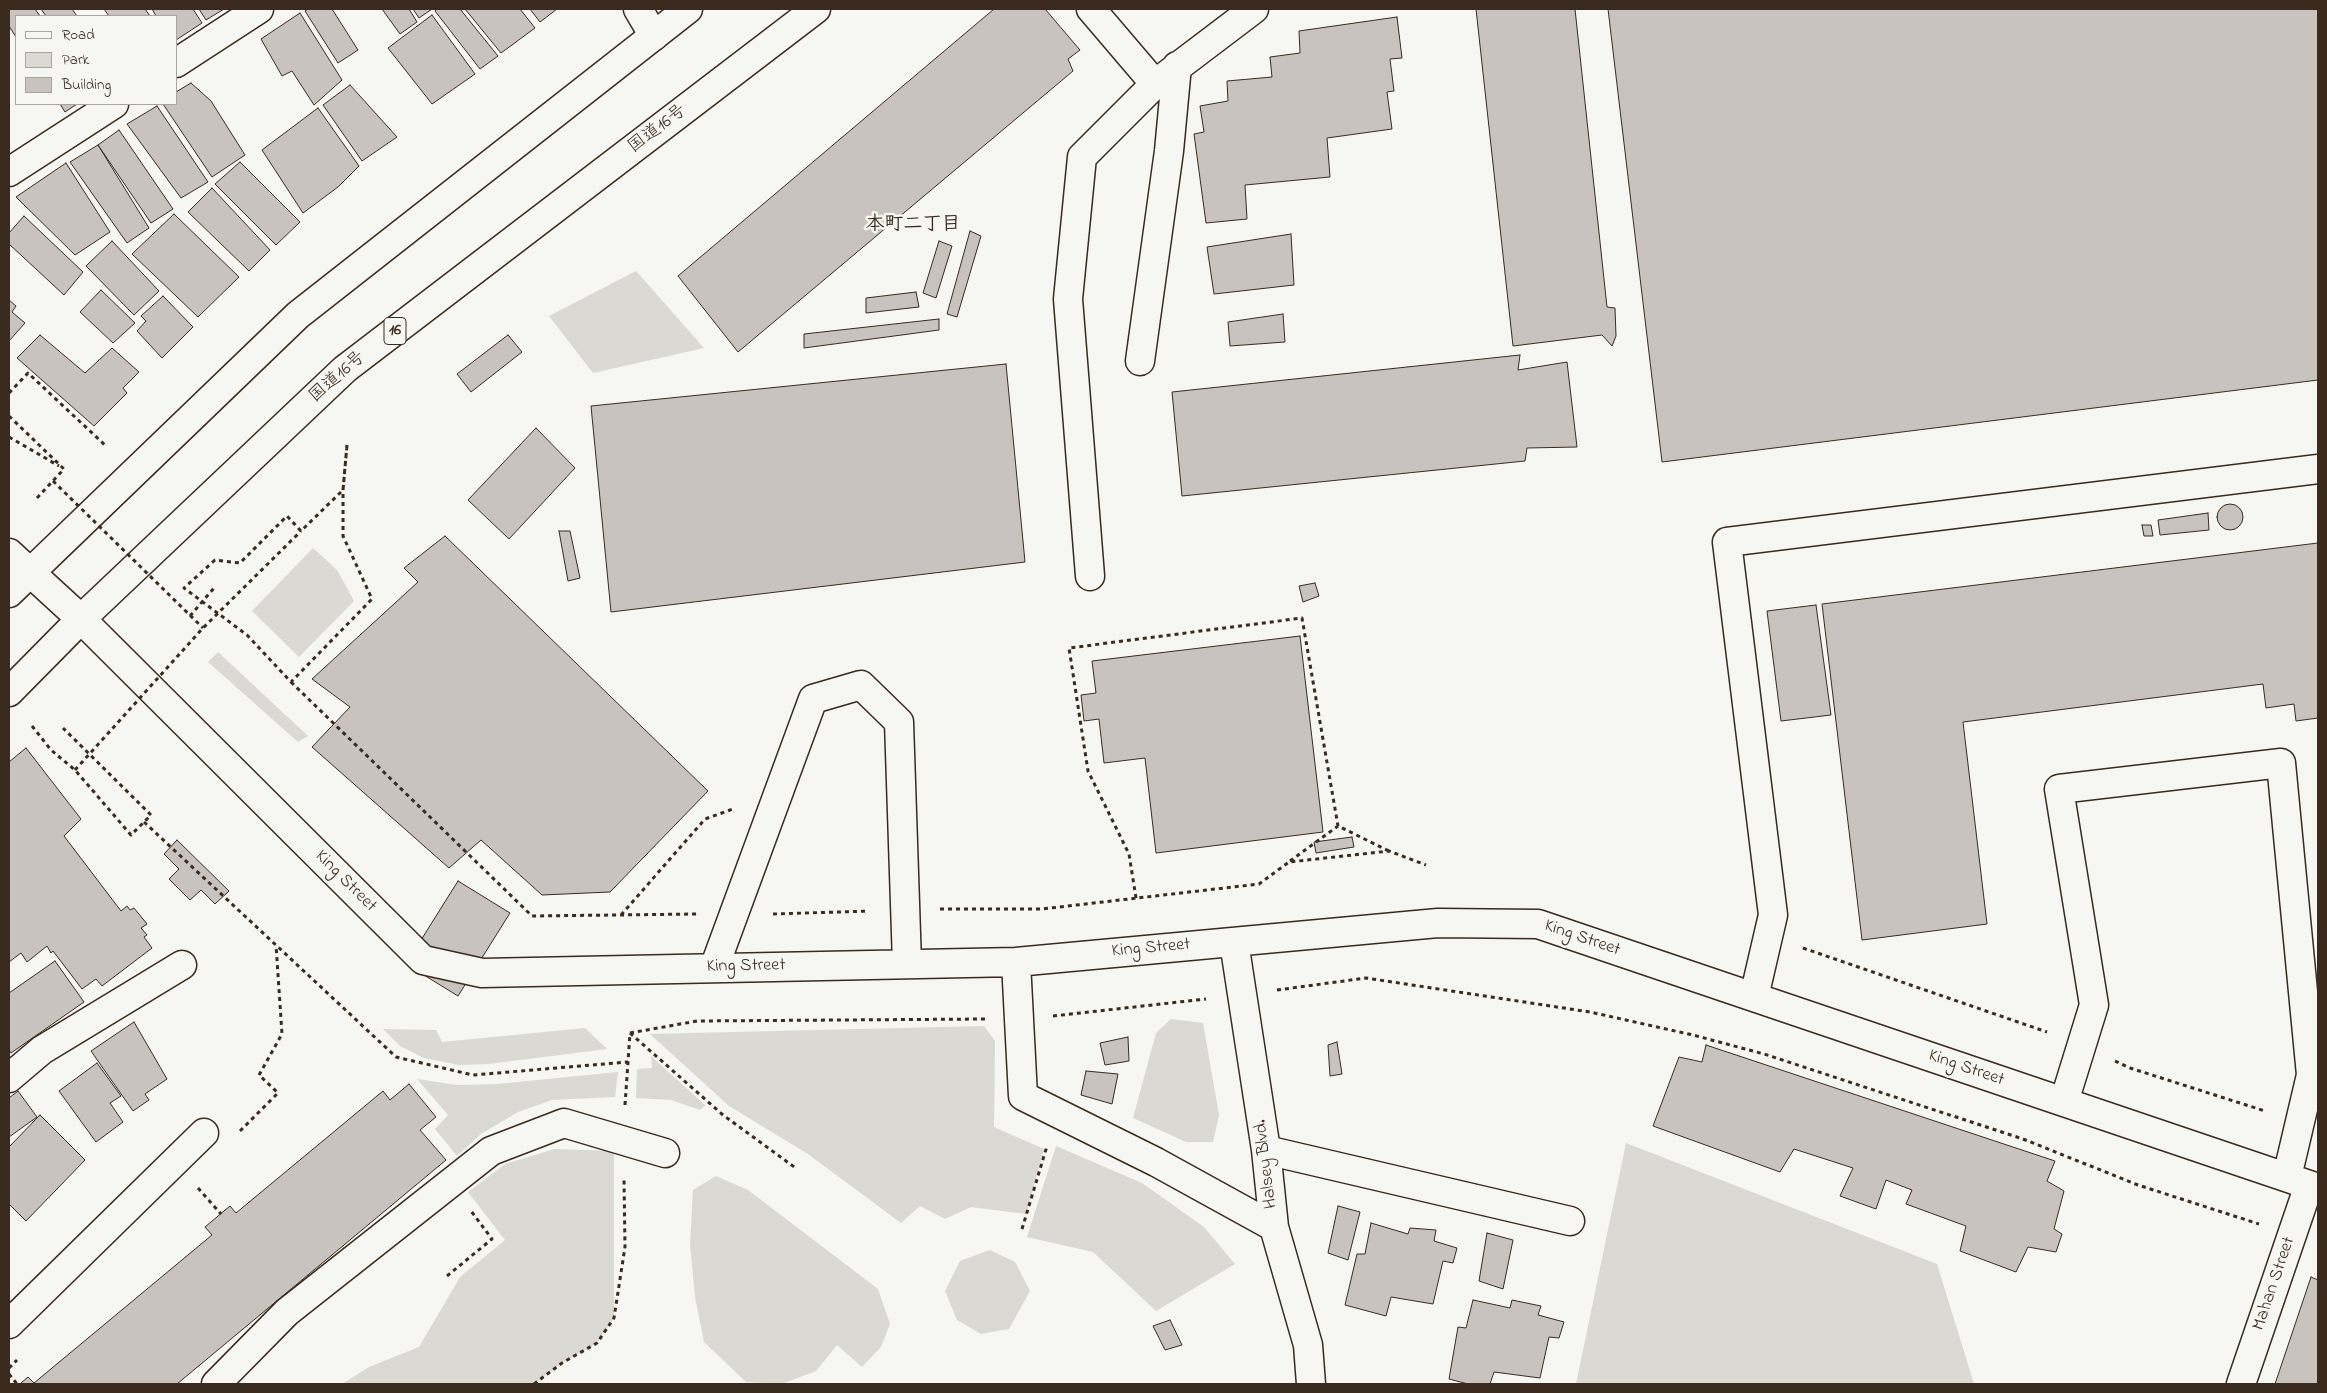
<!DOCTYPE html>
<html>
<head>
<meta charset="utf-8">
<style>
	body { margin:0 }
	#map { position:relative; width:2327px; height:1393px; overflow:hidden; background:#f6f6f2; font-family:"Indie Flower",sans-serif }
	canvas { display:block }
	.frame { position:absolute; inset:0; border:10px solid #3b2a1e; pointer-events:none }
	.legend { position:absolute; left:15px; top:15px; width:162px; height:90px; box-sizing:border-box; background:#f6f6f2; border:1px solid #aba49d; margin:0; padding:6px 9px; list-style:none; font-size:15px; color:#3b2a1e }
	.legend li { display:flex; align-items:center; gap:10px; height:25px }
	.legend b { width:25px; border:1px solid #aba49d }
</style>
</head>
<body>
<div id="map">
<canvas width="2327" height="1393"></canvas>
<div class="frame"></div>
<ul class="legend">
<li><b style="height:6px;background:#f6f6f2"></b>Road</li>
<li><b style="height:14px;background:#dad9d3"></b>Park</li>
<li><b style="height:14px;background:#c8c3be"></b>Building</li>
</ul>
</div>
<script>
const context = document.querySelector('canvas').getContext('2d');
context.lineJoin = 'round';
function fill(path, color) { context.fillStyle = color; context.fill(path, 'evenodd'); }
const poly = rows => new Path2D(rows.map(r => 'M' + r).join(''));
function stroke(path, color, width, dash) { context.strokeStyle = color; context.lineWidth = width; context.lineCap = dash ? 'butt' : 'round'; context.setLineDash(dash || []); context.stroke(path); }
function write(font, color, halo, rows, align = 'center') {
  context.font = font + ' "Indie Flower","Klee One",sans-serif'; context.lineWidth = 5; context.setLineDash([]); context.textBaseline = 'middle'; context.strokeStyle = halo; context.fillStyle = color; for (const [text, x, y, turn = 0] of rows) {
    context.save(); context.translate(x, y); context.rotate((+turn || 0) * Math.PI / 180); context.textAlign = isNaN(turn) ? turn : align; if (halo) context.strokeText(text, 0, 0); context.fillText(text, 0, 0); context.restore();
  }
}
const green = poly([
	[636,271,704,348,593,373,549,316],
	[313,548,337,570,354,601,299,657,252,611],
	[218,652,308,736,298,742,208,662],
	[1171,1019,1203,1023,1219,1115,1213,1142,1186,1142,1133,1118,1156,1033],
	[984,1026,995,1041,994,1127,1044,1149,1026,1214,971,1207,945,1219,920,1206,901,1223,808,1154,729,1106,650,1034],
	[585,1028,607,1049,488,1064,459,1065,424,1058,400,1046,383,1029,436,1030,442,1042],
	[651,1056,705,1105,706,1105,700,1110,671,1100,636,1098,637,1069,652,1068],
	[618,1072,615,1097,552,1100,518,1112,481,1134,457,1156,435,1129,448,1115,417,1079,457,1085,498,1084],
	[1626,1143,1937,1264,1974,1384,1576,1384],
	[1056,1146,1142,1183,1204,1227,1235,1264,1156,1311,1093,1252,1027,1237],
	[554,1149,614,1151,614,1318,597,1343,562,1363,534,1384,342,1384,369,1367,419,1347,460,1277,505,1240,468,1192,505,1164],
	[716,1176,748,1190,878,1289,890,1324,881,1347,862,1367,837,1345,816,1371,782,1384,746,1382,704,1342,695,1297,690,1244,693,1190],
	[990,1250,1015,1262,1030,1291,1009,1329,981,1334,957,1320,945,1291,960,1261]
]);
const building = poly([
	[9,9,35,9,40,16,16,16,16,37,9,26,9,9],
	[41,9,72,9,77,16,46,16,41,9],
	[104,9,145,9,150,16,109,16,104,9],
	[152,9,193,9,202,23,176,40,176,16,156,16,152,9],
	[199,9,224,9,206,20,199,9],
	[308,9,332,9,358,50,338,63,305,11,308,9],
	[382,9,409,9,417,22,400,34,382,9],
	[413,9,432,9,419,18,413,9],
	[437,9,460,9,498,56,480,69,435,11,437,9],
	[465,9,520,9,535,28,501,53,465,9],
	[530,9,557,9,540,22,530,9],
	[994,9,1045,9,1080,50,1068,59,1073,71,738,352,678,276,994,9],
	[1476,9,1575,9,1607,307,1615,308,1616,336,1612,346,1602,335,1513,346,1476,9],
	[1608,9,2318,9,2318,380,1662,462,1608,9],
	[300,13,342,80,314,105,292,71,282,76,261,39,300,13],
	[432,15,475,74,432,104,388,48,432,15],
	[1397,17,1402,58,1390,59,1394,91,1387,92,1392,129,1327,138,1330,177,1245,185,1247,219,1206,223,1194,134,1204,132,1200,106,1228,101,1227,81,1272,77,1270,57,1300,53,1299,31,1397,17],
	[191,83,211,101,245,155,212,177,163,104,176,104,176,92,191,83],
	[350,85,397,137,362,161,323,105,350,85],
	[60,104,77,104,65,112,60,104],
	[157,106,208,182,181,198,127,124,157,106],
	[318,108,359,166,338,187,303,213,262,150,318,108],
	[119,130,173,209,151,223,98,145,119,130],
	[98,145,149,228,127,243,70,162,98,145],
	[240,162,300,222,276,245,215,184,240,162],
	[66,163,110,232,75,255,16,197,66,163],
	[212,188,270,250,249,271,188,212,212,188],
	[174,214,239,277,198,317,132,254,174,214],
	[24,216,83,272,64,295,9,244,9,233,24,216],
	[970,231,981,236,957,317,947,314,970,231],
	[1291,234,1294,285,1214,294,1207,247,1291,234],
	[112,241,159,291,134,315,86,266,112,241],
	[939,241,952,246,936,298,923,293,939,241],
	[101,290,135,323,113,343,80,312,101,290],
	[916,292,919,307,866,313,866,298,916,292],
	[163,296,193,327,162,358,137,331,146,321,141,316,163,296],
	[9,300,16,306,12,312,25,323,9,341,9,300],
	[1283,314,1285,342,1230,346,1228,322,1283,314],
	[939,319,939,330,804,348,804,334,939,319],
	[40,335,85,373,112,348,139,372,123,388,127,393,94,426,17,358,40,335],
	[508,335,522,352,471,392,457,374,508,335],
	[1520,355,1518,370,1567,362,1577,447,1527,448,1525,461,1182,496,1172,392,1520,355],
	[1006,364,1025,562,611,612,591,406,1006,364],
	[536,428,575,468,509,539,468,500,536,428],
	'2217 517a13 13 0 1 1 26 0a13 13 0 1 1-26 0Z',
	[2208,513,2209,530,2160,535,2158,520,2208,513],
	[2142,525,2151,525,2153,536,2144,536,2142,525],
	[559,531,570,531,580,578,568,581,559,531],
	[445,536,708,791,610,892,542,895,481,840,449,868,312,747,350,707,312,679,418,582,404,568,445,536],
	[2318,543,2318,718,2296,721,2294,704,2266,708,2263,684,1963,722,1987,924,1862,940,1822,604,2318,543],
	[1315,583,1319,596,1303,602,1299,586,1315,583],
	[1816,605,1831,715,1781,721,1767,611,1816,605],
	[1300,636,1323,832,1156,853,1145,758,1104,763,1099,719,1084,721,1081,695,1096,693,1092,661,1300,636],
	[26,748,81,819,64,836,121,911,127,906,130,910,134,908,147,924,141,928,147,935,144,937,152,948,102,986,96,979,82,989,53,951,51,953,47,946,27,962,21,953,9,962,9,762,26,748],
	[1352,837,1354,847,1316,853,1314,842,1352,837],
	[177,840,229,891,215,904,201,890,190,900,169,879,179,869,164,854,177,840],
	[458,881,510,913,458,996,406,964,458,881],
	[55,961,84,1002,11,1053,9,1050,9,993,55,961],
	[134,1022,167,1079,145,1094,149,1100,133,1111,91,1051,134,1022],
	[1128,1037,1129,1061,1105,1065,1100,1043,1128,1037],
	[1337,1042,1342,1074,1330,1076,1328,1045,1337,1042],
	[1706,1045,2055,1161,2047,1181,2064,1191,2054,1229,2062,1234,2056,1252,2028,1247,2016,1272,1960,1251,1966,1226,1906,1204,1912,1190,1886,1180,1876,1209,1840,1196,1853,1168,1794,1149,1780,1172,1653,1126,1679,1057,1702,1062,1706,1045],
	[97,1063,121,1096,110,1103,123,1122,96,1142,59,1091,97,1063],
	[1086,1071,1118,1074,1112,1104,1081,1095,1086,1071],
	[409,1084,436,1117,420,1130,446,1160,177,1384,20,1384,28,1377,34,1383,212,1235,205,1227,230,1206,236,1213,383,1091,390,1100,409,1084],
	[18,1091,37,1117,9,1137,9,1098,18,1091],
	[40,1115,85,1160,26,1221,9,1204,9,1147,40,1115],
	[1338,1206,1360,1212,1348,1260,1328,1253,1338,1206],
	[1371,1223,1408,1234,1410,1228,1436,1230,1434,1241,1457,1248,1453,1263,1443,1261,1433,1304,1391,1297,1386,1316,1345,1305,1357,1254,1365,1254,1371,1223],
	[1487,1233,1513,1240,1503,1289,1479,1281,1487,1233],
	[2311,1277,2318,1280,2318,1384,2275,1384,2311,1277],
	[1473,1300,1510,1308,1512,1300,1541,1306,1538,1315,1564,1322,1559,1338,1549,1337,1540,1378,1494,1372,1490,1384,1468,1384,1449,1379,1458,1327,1466,1328,1473,1300],
	[1170,1320,1182,1345,1165,1350,1153,1326,1170,1320]
]);
const path = poly([
	[9,393,28,373,106,446],
	[9,416,64,469],
	[9,437,59,466],
	[347,445,343,490,301,531,287,516,240,563,215,560,184,588,247,635,291,682,372,599,343,536,343,490,347,445],
	[37,498,64,469],
	[291,682,532,916,697,914],
	[32,726,51,750,75,770,131,835,151,815,63,728],
	[144,822,396,1057,473,1075,628,1062],
	[1290,861,1338,826],
	[1136,898,1129,854,1088,771,1069,648,1302,618,1338,826,1389,851],
	[940,909,1042,909,1259,884,1289,862,1389,851,1426,865],
	[773,914,869,911],
	[621,915,705,819,733,809],
	[1803,948,2047,1032],
	[1277,990,1366,978,1590,1012,1693,1035,1764,1054,2023,1139,2138,1185,2259,1224],
	[1053,1016,1206,999],
	[630,1033,697,1021,985,1019],
	[630,1033,723,1115,797,1169],
	[2115,1061,2130,1068,2265,1111],
	[625,1105,630,1033],
	[240,1131,278,1093,259,1075,282,1034,276,945],
	[198,1188,221,1214],
	[1022,1229,1047,1146],
	[447,1276,492,1239,471,1211],
	[9,1368,17,1360],
	[9,1374,17,1384],
	[534,1384,562,1363,597,1343,614,1318,625,1247,624,1178]
]);
const minor = poly([
	[638,9,654,36],
	[1091,9,1155,84],
	[176,63,259,9],
	[9,172,114,104],
	[1140,361,1169,151,1177,66],
	[9,553,81,619,423,960,482,973,1016,962,1438,923,1538,924,2318,1188],
	[1090,576,1068,299,1082,157,1155,84,1254,9],
	[1234,942,1266,1150,1274,1227,1308,1345,1311,1384],
	[1016,962,1023,1096,1156,1162,1274,1227],
	[714,968,813,699,861,685,899,722,907,964],
	[1754,997,1773,915,1727,542,2318,469],
	[9,1078,42,1050,182,965],
	[2064,1102,2094,1005,2059,789,2281,763,2311,1075,2287,1177],
	[1266,1150,1570,1221],
	[9,1324,204,1133],
	[216,1384,287,1312,491,1151,564,1123,665,1153],
	[2241,1384,2309,1185]
]);
const highway = poly([
	[9,593,298,315,688,9],
	[9,692,81,619,345,369,816,9]
]);
const pathBridge = poly([
	[53,481,203,628],
	[190,616,214,588],
	[75,770,203,628,301,531]
]);
const shields = [
	[395,331,22]
];
const shieldNames = [
	["16",395,331]
];
const streetNames = [
	["国道16号",658,130,-37],
	["国道16号",338,378,-41],
	["King Street",345,882,45],
	["King Street",1582,939,19],
	["King Street",1151,949,-5],
	["King Street",746,967,-1],
	["King Street",1966,1069,19],
	["Halsey Blvd.",1267,1164,-97],
	["Mahan Street",2275,1284,-71]
];
const neighbourhoodNames = [
	["本町二丁目",913,226]
];
fill(green, '#dad9d3');
fill(building, '#c8c3be');
stroke(building, '#3b2a1e', 1);
stroke(minor, '#3b2a1e', 31);
stroke(highway, '#3b2a1e', 31);
stroke(path, '#3b2a1e', 3, [4, 4]);
stroke(minor, '#f6f6f2', 28);
stroke(highway, '#f6f6f2', 28);
stroke(pathBridge, '#3b2a1e', 3, [4, 4]);
for (const [x, y, w] of shields) { const box = new Path2D(); box.roundRect(x - w / 2, y - 13.5, w, 27, 4); context.fillStyle = '#f6f6f2'; context.fill(box); stroke(box, '#3b2a1e', 1); }
write('bold 16px', '#3b2a1e', null, shieldNames);
write('18px', '#3b2a1e', '#f6f6f2', streetNames);
write('bold 19px', '#3b2a1e', '#f6f6f2', neighbourhoodNames);
</script>
</body>
</html>
